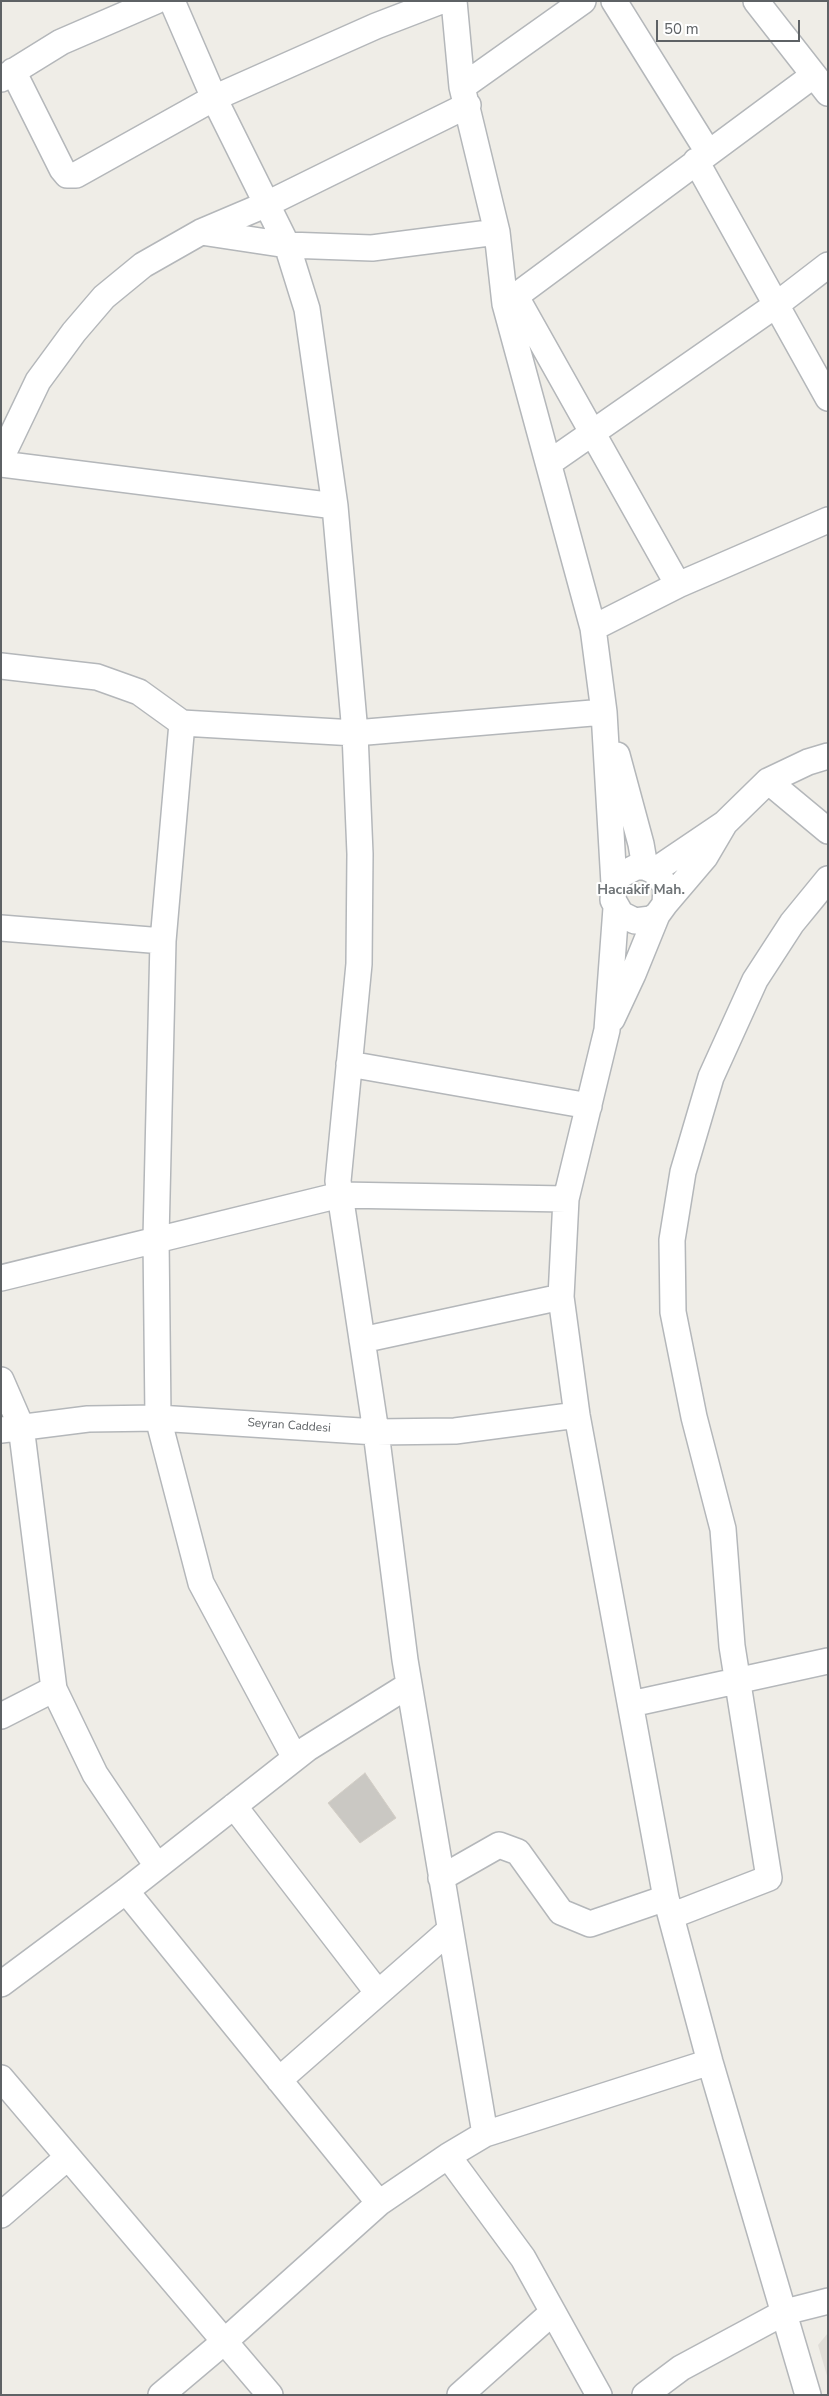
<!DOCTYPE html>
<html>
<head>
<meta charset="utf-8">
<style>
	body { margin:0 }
	#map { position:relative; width:829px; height:2396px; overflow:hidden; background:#efede7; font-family:"Nunito Sans",sans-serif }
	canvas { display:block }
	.frame { position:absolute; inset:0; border:2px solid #5e6265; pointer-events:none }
	.scale { position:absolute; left:656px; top:20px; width:144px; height:22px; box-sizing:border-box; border:2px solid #5e6265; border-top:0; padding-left:6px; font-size:15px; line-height:18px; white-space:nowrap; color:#5e6265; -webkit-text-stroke:4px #fff; paint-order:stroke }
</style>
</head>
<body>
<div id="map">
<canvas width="829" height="2396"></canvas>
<div class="frame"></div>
<div class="scale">50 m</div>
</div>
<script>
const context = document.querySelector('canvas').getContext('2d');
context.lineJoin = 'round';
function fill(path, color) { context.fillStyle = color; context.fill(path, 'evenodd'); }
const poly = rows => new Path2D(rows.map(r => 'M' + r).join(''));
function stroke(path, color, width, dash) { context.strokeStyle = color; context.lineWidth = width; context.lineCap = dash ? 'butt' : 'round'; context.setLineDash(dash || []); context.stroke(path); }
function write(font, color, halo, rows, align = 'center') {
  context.font = font + ' "Nunito Sans",sans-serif'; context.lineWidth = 4; context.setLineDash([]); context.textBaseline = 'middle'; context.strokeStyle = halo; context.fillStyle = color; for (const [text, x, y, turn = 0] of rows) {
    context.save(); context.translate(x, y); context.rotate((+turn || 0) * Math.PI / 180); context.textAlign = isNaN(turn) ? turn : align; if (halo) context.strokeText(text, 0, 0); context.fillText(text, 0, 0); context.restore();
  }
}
const education = poly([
	[828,2333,828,2379,818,2345]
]);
const building = poly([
	[365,1773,396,1818,360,1843,328,1803,365,1773]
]);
const minor = poly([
	[172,1,214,98,287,245,307,309,335,506,355,733,360,854,359,964,338,1181,376,1432,405,1660,485,2134],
	[454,1,462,87,497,232,505,304,593,628,604,712,614,884,613,900,621,914,635,921,651,919,657,915,665,904,666,886,654,871,645,867,636,867,619,876,614,884],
	[614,1,708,152],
	[756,1,828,93],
	[13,71,62,169,67,175,76,175,214,98,376,26,441,1],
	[1,79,61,42,156,1],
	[462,87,583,1],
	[696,161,828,398],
	[201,232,287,245,372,248,497,232],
	[515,295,678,585],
	[505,304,814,75],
	[1,458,38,381,74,332,104,297,143,265,201,232,267,204,468,105],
	[549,463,776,305,828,265],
	[1,464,335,506],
	[593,628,678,585,828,520],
	[1,666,97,677,139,692,182,723,355,733,604,712],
	[182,723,163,941,156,1238,158,1418,201,1583,295,1758],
	[617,755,641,844,645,867],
	[768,781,828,831],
	[725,823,768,781,808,762,828,756],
	[654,871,725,823,705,857,665,904],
	[616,908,607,1030,566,1199,561,1297,577,1415,666,1898,710,2062,808,2395],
	[1,928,163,941],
	[612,1019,633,974,657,915],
	[349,1064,589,1106],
	[1,1278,340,1195,566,1199],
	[362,1340,561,1297],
	[1,1380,21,1426,54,1689,95,1774,157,1866],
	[1,1430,88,1419,158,1418,376,1432,455,1431,577,1415],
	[631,1704,828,1661],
	[1,1716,54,1689],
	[234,1806,378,1993],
	[441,1878,499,1845,518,1852,561,1912,590,1924,666,1898],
	[126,1891,379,2203],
	[671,1916,769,1878,732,1646,723,1529,694,1417,673,1312,672,1240,683,1172,711,1077,755,980,792,923,828,879],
	[1,1984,126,1891,308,1748,409,1685],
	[1,2078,270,2395],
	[279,2080,450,1930],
	[448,2156,523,2258,599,2395],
	[1,2215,68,2157],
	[161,2395,225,2341,379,2203,448,2156,485,2134,710,2062],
	[460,2395,553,2312],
	[645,2395,681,2368,785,2312,828,2301]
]);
const streetNames = [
	["Seyran Caddesi",289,1426,4]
];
const neighbourhoodNames = [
	["Hacıakif Mah.",641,891]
];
fill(education, '#e1ded8');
fill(building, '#cac8c3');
stroke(building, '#d3cec6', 1);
stroke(minor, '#b4b7ba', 28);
stroke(minor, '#fff', 25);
write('12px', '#5e6265', '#fff', streetNames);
write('bold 14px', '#6f7477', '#fff', neighbourhoodNames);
</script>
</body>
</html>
